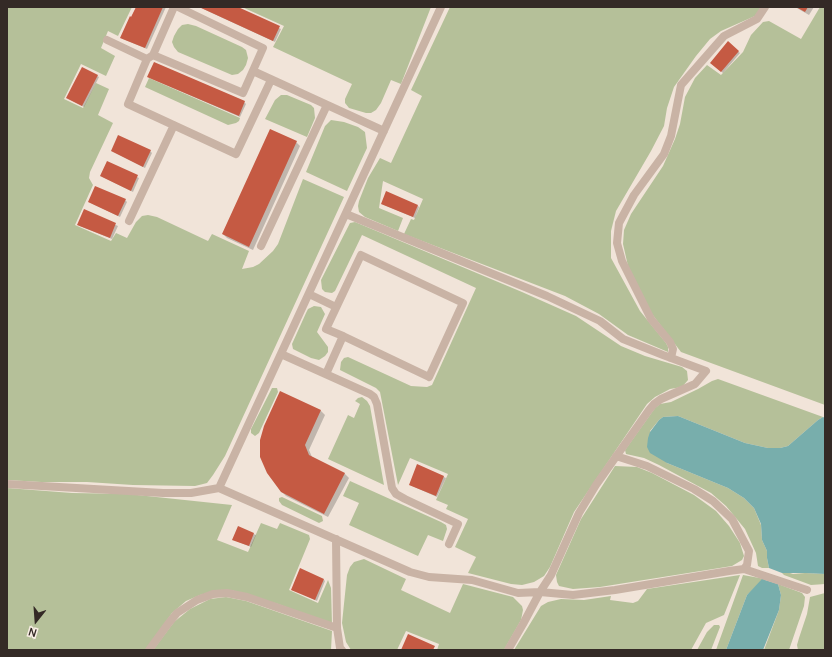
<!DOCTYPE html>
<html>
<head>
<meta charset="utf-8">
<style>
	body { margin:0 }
	#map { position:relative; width:832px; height:657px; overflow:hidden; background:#f1e4d9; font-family:Manrope,sans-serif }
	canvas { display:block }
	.frame { position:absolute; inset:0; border:8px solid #342a26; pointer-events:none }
	.north { position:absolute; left:16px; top:601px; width:40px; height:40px; -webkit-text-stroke:3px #f9eee5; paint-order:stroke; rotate:197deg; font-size:11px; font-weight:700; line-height:16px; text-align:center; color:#342a26 }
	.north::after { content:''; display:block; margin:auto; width:14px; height:18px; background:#342a26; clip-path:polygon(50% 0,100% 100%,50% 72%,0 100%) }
</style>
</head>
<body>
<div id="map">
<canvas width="832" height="657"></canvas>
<div class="frame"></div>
<div class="north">N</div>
</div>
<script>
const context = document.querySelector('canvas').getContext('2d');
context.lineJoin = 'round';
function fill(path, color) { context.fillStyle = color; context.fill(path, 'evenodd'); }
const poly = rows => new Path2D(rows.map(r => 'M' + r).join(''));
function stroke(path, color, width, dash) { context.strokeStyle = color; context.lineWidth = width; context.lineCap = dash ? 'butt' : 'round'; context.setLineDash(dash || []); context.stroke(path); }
const green = poly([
	[7,7,132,7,118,36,108,31,101,48,115,56,106,76,81,64,64,99,83,108,96,83,109,89,98,115,113,123,90,172,89,178,93,185,75,225,111,241,116,233,127,238,136,222,142,216,148,215,157,217,208,241,212,234,249,251,242,269,253,267,259,264,273,251,278,244,303,179,344,197,225,456,213,475,207,483,195,486,133,485,87,482,41,482,7,480],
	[242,7,431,7,401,84,391,80,381,103,376,110,371,113,366,113,349,108,345,103,345,99,352,84,273,47,284,26],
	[450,7,762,7,755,16,721,31,710,39,696,56,674,87,667,108,664,126,651,151,616,211,611,231,611,258,640,311,666,343,668,347,668,352,628,335,599,314,565,296,404,234,411,219,414,220,423,199,383,181,379,208,403,218,398,231,365,217,359,212,358,206,359,201,368,178,380,158,391,163,422,96,411,90],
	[820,7,825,7,825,405,681,352,652,314,628,266,623,244,624,230,631,214,663,166,675,139,680,124,685,97,695,78,707,65,721,75,743,52,751,35,763,22,769,21,801,39],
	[188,24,196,26,242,47,246,50,248,58,246,65,243,70,238,74,232,75,178,52,174,47,172,42,174,36,178,29,182,25],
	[149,78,240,118,239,121,236,123,228,125,145,87],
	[281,95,287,95,311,105,314,108,315,118,307,137,265,119,275,100],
	[331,120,344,122,358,127,365,132,367,148,347,191,306,172,325,126],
	[355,222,522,292,576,316,621,346,645,356,682,367,687,371,688,380,682,387,670,389,655,397,647,404,574,512,550,567,544,576,534,582,522,585,511,584,468,573,476,557,455,547,468,519,446,509,448,505,436,500,448,474,410,458,398,485,380,392,376,388,340,370,341,362,344,358,348,357,411,386,427,387,432,385,476,288,362,235,335,291,332,293,325,292,322,289,321,280,350,223],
	[314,306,321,307,325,314,317,332,328,347,328,352,325,356,319,360,311,358,293,349,292,344,306,313,308,309],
	[718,379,823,417,818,420,788,446,780,448,768,448,745,443,678,416,663,417,659,420,650,431,667,463,728,488,744,498,754,508,761,525,762,540,767,551,767,558,769,568,762,568,758,566,756,553,745,529,726,506,711,493,659,465,644,458,626,454,625,450,655,408,660,404,671,402,698,389,712,381],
	[272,388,277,388,278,392,259,433,255,436,251,433,251,429],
	[362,397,367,401,370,406,384,485,328,459,348,415,354,418,360,404,355,401,358,398],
	[615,466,637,467,652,473,694,495,716,511,729,526,740,543,744,556,742,560,732,566,600,587,573,589,559,586,557,582,556,575,581,519],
	[350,481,441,522,446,525,447,529,443,541,428,535,418,556,349,525,359,503,343,496],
	[7,488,72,493,128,494,232,505,217,540,248,552,261,523,277,529,280,523,309,535,310,539,289,590,318,603,328,580,331,588,332,624,278,604,231,590,215,591,200,595,186,601,172,613,146,650,7,650],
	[282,497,322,516,323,521,319,523,282,505,279,501,279,498],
	[364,559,406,579,401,590,450,613,463,584,513,597,522,606,523,610,521,620,504,650,437,650,439,644,406,631,397,650,351,650,346,642,342,623,347,575,350,567,354,562],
	[787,572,793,574,805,573,825,574,825,584,811,585,784,575,782,573],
	[740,575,724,615,706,623,691,650,514,650,541,606,548,602,561,599,584,600,611,596,610,600,633,603,638,601,647,589],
	[743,575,765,579,747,595,726,650,716,650],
	[778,584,802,593,805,597,804,606,789,650,764,650,779,610,781,595],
	[825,593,825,650,798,650,797,645,799,638,807,614,810,597],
	[226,597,246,601,332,631,331,650,153,650,174,622,190,609,210,599],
	[714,625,719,625,720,627,711,650,697,650,707,632]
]);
const water = poly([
	[678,416,745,443,768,448,780,448,788,446,818,420,823,417,825,418,825,574,805,573,782,573,769,568,767,558,767,551,762,540,761,524,754,508,744,498,728,488,667,463,650,453,647,447,648,438,650,432,659,420,663,417],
	[762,579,778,584,781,595,779,610,763,650,726,650,747,595]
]);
const shadow = poly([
	[137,7,166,7,147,49,123,39],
	[199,7,236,7,281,29,275,42],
	[795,7,814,7,809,15],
	[728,43,740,53,723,73,711,63],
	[83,68,99,77,84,107,69,99],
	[150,78,244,102,246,104,240,117],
	[296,142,300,146,253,250,227,238,223,234],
	[112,151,150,151,152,153,145,168],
	[108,162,139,178,133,192,103,177],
	[125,200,127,202,120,217,89,202],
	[382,204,418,206,419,207,415,218],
	[84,211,118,226,112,239,80,226],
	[281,393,321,411,325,415,309,450,312,457,345,474,349,478,328,517,286,496,282,492],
	[418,465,446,478,437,497,410,485],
	[238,528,256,535,251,547,234,540],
	[324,580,325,581,317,601,292,589]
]);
const building = poly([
	[136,7,163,7,145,48,120,38,130,16,131,17],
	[199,7,238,7,280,26,273,41],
	[796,7,808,7,805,12],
	[728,41,739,51,721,72,710,63],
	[154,62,245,101,239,116,147,77],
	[82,67,98,75,82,106,66,98],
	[270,129,297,141,249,247,222,234],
	[118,135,151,150,143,167,111,151],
	[107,161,138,175,131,191,100,176],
	[95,186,126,199,118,216,88,202],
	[386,191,418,205,413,217,381,204],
	[84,209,116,223,110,238,77,225],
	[280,391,321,410,305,445,309,455,345,473,324,514,281,492,267,473,260,457,260,440,264,426],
	[417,464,444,476,436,496,409,485],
	[238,526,254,533,249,546,232,540],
	[300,568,324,579,315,600,291,590],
	[408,634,435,646,433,650,401,650]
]);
const lane = poly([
	[174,7,153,55,243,93,263,48,178,7],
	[107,40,147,59],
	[153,55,147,59,128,104,236,154,271,80],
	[253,71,384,131],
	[129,221,174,125],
	[261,246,327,105],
	[309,294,336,307],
	[281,354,370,394,374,397,377,404,392,488,396,494,405,499,458,524,449,544],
	[671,358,673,349,670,342,651,319,622,261,617,243,619,223,634,195,664,154,671,136,681,85,724,36,757,19,765,7],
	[326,374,343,336,326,329,361,255,463,303,429,377,343,336],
	[616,456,647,466,694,489,713,501,732,519,749,551,747,565,744,569],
	[7,484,163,493,191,493,219,488,410,572,429,577,472,580,518,593,540,592,551,575,579,513,596,485,649,410,654,404,661,399,695,384,706,371,663,355,623,339,600,321,547,296,346,214],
	[219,488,441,7],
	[336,539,337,628,340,648,342,650],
	[149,650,168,624,177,613,197,600,213,594,227,593,247,597,337,628],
	[508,650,523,624,540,592,573,595,615,590,729,571,744,569,807,590]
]);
fill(green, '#b5c099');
fill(water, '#78aeac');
fill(shadow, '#0003');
fill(building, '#c55a43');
stroke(lane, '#c9b3a5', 8);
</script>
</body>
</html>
